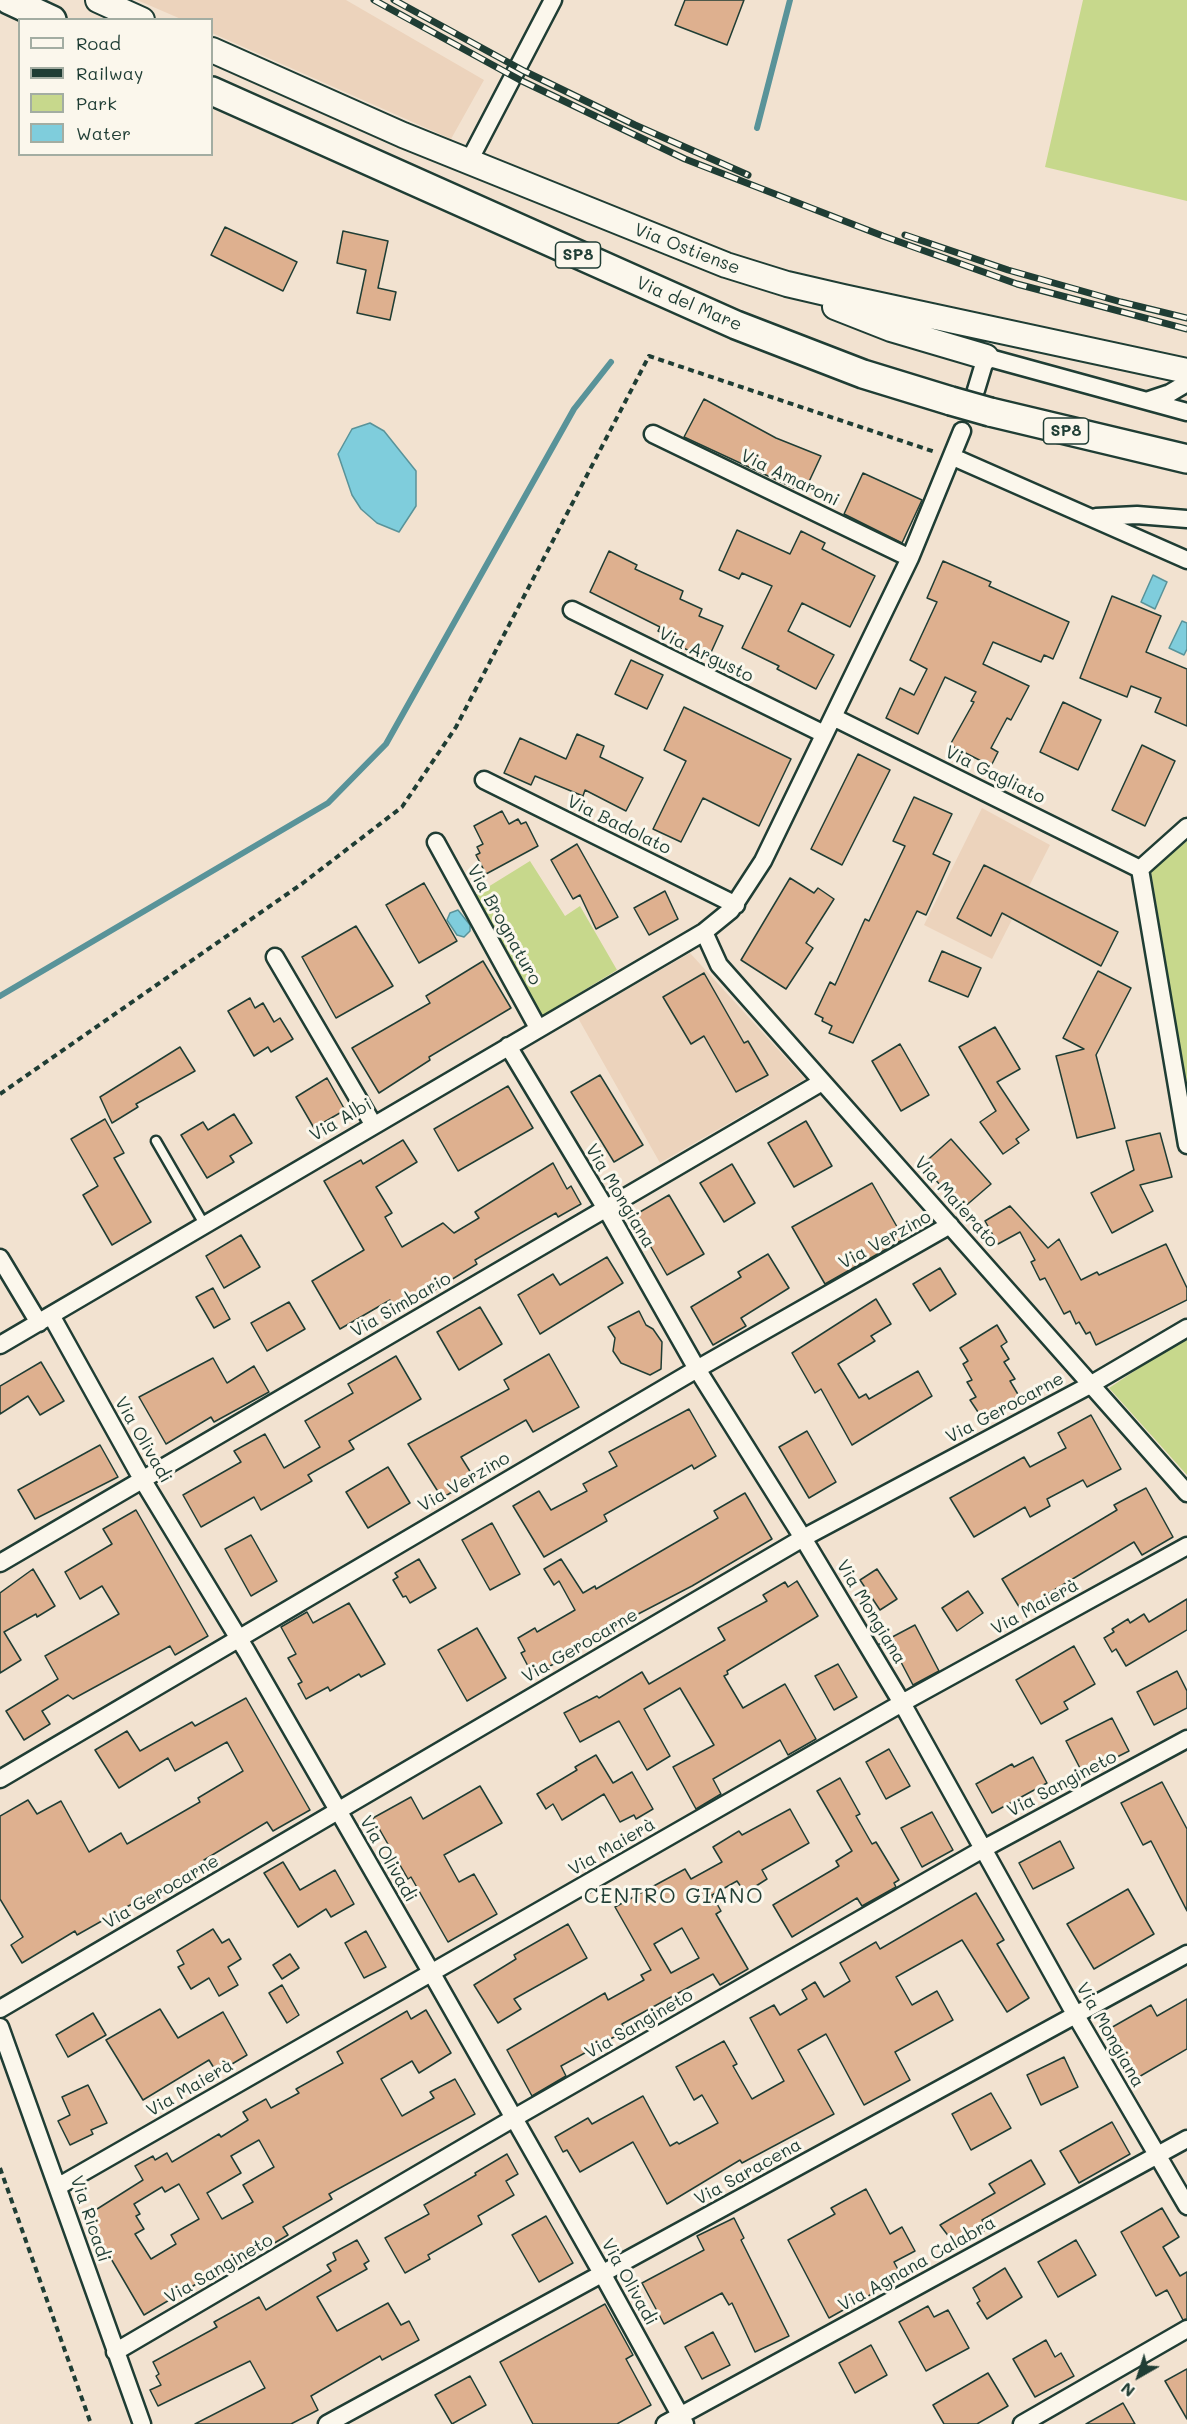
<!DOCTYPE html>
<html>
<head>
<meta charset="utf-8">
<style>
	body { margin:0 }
	#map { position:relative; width:1187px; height:2424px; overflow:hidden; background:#f2e2d0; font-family:Mali,sans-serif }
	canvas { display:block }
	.legend { position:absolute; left:18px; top:18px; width:195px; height:138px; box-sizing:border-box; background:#fbf7ec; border:2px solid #a3ada2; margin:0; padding:8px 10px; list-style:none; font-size:18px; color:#1f3d34 }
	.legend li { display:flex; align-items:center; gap:12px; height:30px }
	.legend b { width:30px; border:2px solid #a3ada2 }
	.north { position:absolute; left:1109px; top:2346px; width:60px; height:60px; -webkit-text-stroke:4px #fbf7ec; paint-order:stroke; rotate:219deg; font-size:16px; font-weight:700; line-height:24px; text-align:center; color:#1f3d34 }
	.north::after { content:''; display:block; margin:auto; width:21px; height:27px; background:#1f3d34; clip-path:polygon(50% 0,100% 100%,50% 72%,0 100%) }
</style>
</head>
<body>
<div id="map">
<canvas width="1187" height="2424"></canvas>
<ul class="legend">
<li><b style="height:8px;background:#fbf7ec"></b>Road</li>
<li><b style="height:8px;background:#1f3d34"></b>Railway</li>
<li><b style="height:16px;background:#c7d88c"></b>Park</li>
<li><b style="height:16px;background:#7fcddc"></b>Water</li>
</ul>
<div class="north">N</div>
</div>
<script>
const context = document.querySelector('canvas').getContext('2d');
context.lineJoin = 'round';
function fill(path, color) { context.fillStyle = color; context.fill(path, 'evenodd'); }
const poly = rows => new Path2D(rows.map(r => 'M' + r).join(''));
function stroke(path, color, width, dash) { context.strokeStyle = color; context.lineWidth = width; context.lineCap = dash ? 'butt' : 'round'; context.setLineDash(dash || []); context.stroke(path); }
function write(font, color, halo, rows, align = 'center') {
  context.font = font + ' Mali,sans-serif'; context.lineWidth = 6; context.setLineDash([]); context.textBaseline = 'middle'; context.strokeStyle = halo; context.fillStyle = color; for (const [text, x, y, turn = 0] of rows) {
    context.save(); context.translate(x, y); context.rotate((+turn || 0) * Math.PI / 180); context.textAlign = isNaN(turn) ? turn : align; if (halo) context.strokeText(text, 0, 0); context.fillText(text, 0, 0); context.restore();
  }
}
const built = poly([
	[137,0,346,0,484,80,451,139,212,33,212,20,181,19],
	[982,808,1050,845,992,959,924,925],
	[690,953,805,1079,660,1163,578,1018]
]);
const green = poly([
	[1083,0,1187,0,1187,201,1045,167],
	[1187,841,1187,1091,1151,871],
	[530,861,565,916,580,906,617,970,542,1016,475,895],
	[1187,1336,1187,1475,1109,1388]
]);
const water = poly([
	[370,423,384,431,416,471,416,506,399,532,377,523,361,509,352,495,338,454,352,429,370,423],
	[1153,575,1167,582,1155,609,1141,602,1153,575],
	[1182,621,1187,623,1187,649,1184,655,1169,648,1182,621],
	[458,910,470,925,470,931,464,937,457,935,447,920,450,913,458,910]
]);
const stream = poly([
	[757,128,790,0],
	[0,996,328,803,386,744,574,409,611,362]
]);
const building = poly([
	[685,0,744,0,727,45,675,25,685,0],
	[225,227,297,262,283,291,211,255,225,227],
	[343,231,388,241,378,288,396,292,390,320,357,313,366,270,337,263,343,231],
	[704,399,776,438,821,456,806,488,796,483,794,488,684,437,704,399],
	[863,473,922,500,902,543,844,514,863,473],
	[737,530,790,554,801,531,825,543,822,549,875,576,850,627,802,603,788,631,834,655,816,689,777,669,779,666,742,648,772,586,742,573,739,579,719,570,737,530],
	[609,551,637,565,635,569,683,591,680,599,702,609,699,616,723,626,708,659,681,647,683,643,658,631,660,627,590,592,609,551],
	[943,561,991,582,989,586,1069,622,1053,659,1044,655,1041,662,993,642,983,664,1029,686,1011,720,1007,718,991,748,998,752,991,766,950,745,974,702,971,701,976,692,945,677,918,734,886,718,900,688,914,695,927,669,910,660,937,602,927,598,943,561],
	[1112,596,1161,616,1146,652,1187,669,1187,726,1155,712,1161,698,1131,686,1127,697,1080,678,1112,596],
	[631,660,663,675,647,709,615,694,631,660],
	[1063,702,1101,720,1078,770,1040,752,1063,702],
	[684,707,791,759,759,826,703,798,681,842,653,829,686,761,664,750,684,707],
	[577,734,604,746,600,757,643,778,626,811,585,790,583,796,535,776,531,785,504,773,520,738,566,759,577,734],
	[1142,745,1175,761,1145,826,1112,810,1142,745],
	[858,754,890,770,842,865,811,849,858,754],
	[914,797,952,814,933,854,950,862,926,915,917,911,853,1043,829,1033,832,1026,822,1021,823,1018,815,1014,830,982,835,985,865,919,869,921,905,846,893,841,914,797],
	[502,811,509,824,518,819,521,824,526,822,538,846,486,874,476,855,480,853,477,847,483,844,474,826,502,811],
	[577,844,618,917,596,929,580,895,573,899,551,860,577,844],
	[984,865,1118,932,1101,966,1002,913,991,936,957,918,984,865],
	[790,878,814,893,818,888,834,899,806,943,813,948,786,989,741,960,790,878],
	[424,883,457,941,419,963,386,905,424,883],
	[665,891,678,919,649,935,634,908,665,891],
	[356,926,393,986,336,1018,302,957,356,926],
	[942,951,981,968,968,997,929,981,942,951],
	[483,961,511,1008,429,1057,430,1060,379,1093,352,1048,430,1003,426,996,483,961],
	[1098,971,1131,988,1096,1055,1115,1128,1077,1138,1056,1056,1084,1049,1063,1038,1098,971],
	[704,973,744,1043,748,1041,768,1075,736,1092,704,1036,691,1044,663,997,704,973],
	[250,998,255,1008,263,1003,274,1022,280,1018,293,1039,271,1052,268,1047,254,1056,228,1011,250,998],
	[995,1027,1020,1069,997,1082,1029,1130,1016,1139,1019,1143,1003,1154,980,1122,996,1111,959,1047,995,1027],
	[900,1044,929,1095,901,1111,872,1061,900,1044],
	[180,1047,195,1071,136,1104,138,1107,112,1123,100,1097,180,1047],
	[600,1075,643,1145,614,1162,571,1092,600,1075],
	[327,1078,345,1110,314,1128,296,1097,327,1078],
	[508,1086,533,1128,458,1171,434,1129,508,1086],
	[234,1114,252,1143,230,1156,234,1162,207,1178,181,1135,203,1122,208,1130,234,1114],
	[105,1119,124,1153,114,1158,151,1222,112,1245,83,1195,98,1186,71,1139,105,1119],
	[806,1121,832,1166,794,1187,768,1143,806,1121],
	[1160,1133,1172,1177,1140,1185,1153,1211,1112,1233,1091,1193,1134,1170,1126,1141,1160,1133],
	[951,1139,991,1184,962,1209,922,1165,951,1139],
	[403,1140,417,1162,376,1187,392,1213,385,1217,402,1247,443,1223,454,1233,479,1218,475,1212,553,1163,567,1189,571,1186,581,1204,558,1217,556,1213,521,1233,475,1260,477,1264,397,1313,390,1300,340,1329,312,1281,364,1250,324,1181,361,1160,363,1164,403,1140],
	[732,1164,755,1203,724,1222,700,1183,732,1164],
	[872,1183,904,1239,825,1284,792,1227,872,1183],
	[669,1195,704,1254,667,1275,633,1216,669,1195],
	[1010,1206,1048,1248,1059,1239,1081,1280,1097,1272,1099,1275,1166,1244,1187,1288,1187,1300,1096,1345,1090,1332,1086,1334,1079,1322,1076,1324,1070,1311,1064,1314,1045,1278,1040,1280,1031,1262,1035,1260,1020,1232,998,1244,985,1221,1010,1206],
	[241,1235,260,1267,224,1288,206,1256,241,1235],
	[768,1254,789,1288,741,1318,746,1326,713,1345,691,1307,741,1277,738,1272,768,1254],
	[607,1257,623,1283,540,1334,518,1295,553,1274,560,1285,607,1257],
	[940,1268,956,1294,930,1311,913,1284,940,1268],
	[213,1288,230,1319,214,1328,196,1297,213,1288],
	[876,1299,891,1324,871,1336,875,1341,838,1364,859,1398,866,1394,869,1399,918,1371,932,1396,852,1445,821,1389,815,1393,792,1353,876,1299],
	[289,1302,305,1329,267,1351,251,1323,289,1302],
	[480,1307,502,1344,459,1370,437,1332,480,1307],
	[639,1311,646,1325,653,1329,662,1342,661,1369,650,1375,621,1363,613,1351,615,1338,608,1327,639,1311],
	[997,1325,1007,1342,1001,1346,1009,1359,1004,1362,1015,1379,1010,1381,1019,1396,982,1418,970,1400,976,1397,967,1382,972,1380,963,1364,968,1361,960,1348,997,1325],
	[549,1354,579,1407,533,1432,526,1420,461,1457,471,1473,465,1476,469,1482,442,1498,408,1444,509,1389,504,1380,549,1354],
	[396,1356,421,1399,349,1441,354,1449,308,1475,312,1481,261,1510,254,1497,201,1527,183,1495,241,1462,234,1451,265,1434,284,1468,320,1447,305,1421,353,1393,348,1384,396,1356],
	[213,1358,227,1383,254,1366,269,1392,214,1422,211,1417,166,1444,139,1397,213,1358],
	[41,1362,64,1401,40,1415,28,1396,0,1414,0,1386,41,1362],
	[689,1409,716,1456,694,1469,692,1465,604,1515,607,1521,544,1557,513,1506,539,1491,551,1510,587,1491,583,1484,617,1466,609,1452,689,1409],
	[1091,1415,1121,1469,1087,1487,1083,1480,1047,1499,1050,1506,1030,1517,1025,1507,974,1537,950,1498,1024,1457,1030,1467,1066,1448,1058,1433,1091,1415],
	[807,1431,836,1482,809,1498,779,1447,807,1431],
	[100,1445,118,1477,35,1519,18,1490,100,1445],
	[388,1467,410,1503,368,1528,346,1492,388,1467],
	[1146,1488,1173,1537,1142,1555,1134,1542,1021,1610,1002,1579,1117,1510,1114,1505,1146,1488],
	[745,1493,772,1539,692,1586,569,1650,571,1654,538,1673,533,1665,529,1668,521,1653,525,1651,518,1638,535,1628,537,1632,575,1610,559,1581,554,1585,544,1569,561,1559,583,1593,595,1586,596,1589,718,1518,714,1511,745,1493],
	[136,1510,208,1636,175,1655,170,1646,73,1699,68,1695,42,1711,50,1724,24,1740,6,1711,58,1679,45,1656,119,1614,102,1586,80,1599,65,1572,112,1544,103,1529,136,1510],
	[492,1523,520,1574,490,1590,462,1540,492,1523],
	[251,1535,277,1581,251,1596,225,1549,251,1535],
	[419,1559,436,1588,410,1603,406,1596,403,1597,393,1580,398,1577,395,1573,419,1559],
	[33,1569,55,1606,37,1617,36,1614,4,1632,21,1660,0,1673,0,1593,33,1569],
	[877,1569,897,1599,880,1610,860,1580,877,1569],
	[797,1581,818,1616,727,1671,728,1674,724,1676,743,1708,785,1684,816,1739,788,1755,780,1740,713,1779,721,1794,696,1809,673,1767,714,1745,680,1688,644,1709,670,1756,647,1770,619,1721,580,1742,564,1713,597,1696,599,1698,642,1672,649,1684,725,1640,718,1628,767,1601,763,1595,785,1582,788,1587,797,1581],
	[968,1591,983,1613,957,1631,942,1608,968,1591],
	[1187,1599,1187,1630,1126,1666,1116,1649,1112,1652,1104,1638,1114,1632,1112,1629,1128,1619,1130,1623,1144,1614,1149,1622,1187,1599],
	[349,1603,385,1664,361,1677,359,1674,330,1691,328,1687,306,1699,298,1684,302,1682,288,1658,296,1654,281,1627,307,1612,313,1623,349,1603],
	[915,1625,939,1671,913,1685,892,1645,879,1644,915,1625],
	[477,1628,506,1678,467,1701,438,1650,477,1628],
	[1074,1646,1095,1684,1064,1702,1068,1709,1041,1724,1016,1680,1074,1646],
	[838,1664,857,1697,834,1710,815,1676,838,1664],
	[1177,1671,1187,1691,1187,1708,1154,1725,1137,1692,1177,1671],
	[246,1698,310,1810,273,1831,267,1822,204,1860,208,1866,174,1887,171,1882,77,1935,75,1931,22,1963,11,1945,23,1937,0,1899,0,1816,28,1800,37,1814,61,1801,89,1852,121,1833,127,1844,200,1802,198,1798,243,1771,227,1742,175,1771,168,1758,119,1788,95,1750,127,1731,140,1751,192,1722,195,1726,246,1698],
	[1112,1718,1129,1751,1083,1774,1066,1741,1112,1718],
	[889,1749,910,1786,886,1799,866,1762,889,1749],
	[596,1755,613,1783,632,1772,653,1809,636,1819,634,1815,620,1822,604,1794,562,1820,553,1804,546,1809,537,1794,577,1770,575,1767,596,1755],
	[1033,1757,1047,1783,992,1813,976,1784,1012,1764,1014,1767,1033,1757],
	[840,1778,860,1814,856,1816,872,1844,876,1842,899,1880,894,1883,896,1887,862,1906,857,1898,792,1937,773,1905,839,1866,836,1861,852,1851,817,1791,840,1778],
	[1162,1782,1187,1829,1187,1911,1151,1841,1143,1845,1121,1803,1162,1782],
	[480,1786,502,1823,444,1855,459,1882,474,1874,497,1914,448,1942,411,1877,408,1879,373,1818,411,1797,423,1819,480,1786],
	[790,1809,809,1843,762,1870,767,1879,745,1893,737,1881,712,1895,721,1911,716,1914,748,1969,720,1985,713,1974,622,2024,625,2031,561,2066,566,2076,532,2096,507,2050,605,1993,608,2000,644,1980,641,1975,651,1970,615,1907,685,1869,691,1879,722,1862,713,1847,739,1831,742,1835,790,1809],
	[682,1928,699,1958,671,1973,654,1944,682,1928],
	[932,1812,953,1850,922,1867,901,1828,932,1812],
	[1060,1841,1074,1868,1033,1889,1019,1863,1060,1841],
	[283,1862,300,1890,335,1870,354,1904,331,1917,326,1909,298,1927,264,1873,283,1862],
	[1128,1889,1154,1934,1094,1969,1067,1924,1128,1889],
	[976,1893,1004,1940,997,1944,1029,1998,1007,2012,962,1940,896,1977,912,2005,937,1991,953,2020,895,2052,910,2080,864,2105,826,2034,798,2050,834,2114,742,2163,740,2160,667,2204,633,2142,580,2172,567,2150,563,2152,555,2137,588,2118,592,2124,643,2096,670,2146,677,2142,679,2144,718,2123,702,2095,694,2100,676,2067,724,2041,737,2064,733,2066,752,2099,784,2081,750,2018,774,2005,780,2015,807,1999,802,1990,815,1982,824,1997,850,1981,840,1963,876,1942,880,1949,976,1893],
	[568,1924,587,1958,514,1999,521,2009,498,2023,474,1985,516,1959,514,1955,568,1924],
	[213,1929,222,1943,229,1939,241,1959,228,1967,238,1985,219,1996,209,1978,191,1989,178,1967,184,1964,177,1951,213,1929],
	[366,1931,386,1967,364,1978,345,1943,366,1931],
	[290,1954,299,1968,282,1979,273,1965,290,1954],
	[282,1985,299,2015,287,2023,269,1993,282,1985],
	[1187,1999,1187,2049,1137,2078,1109,2029,1151,2005,1157,2016,1187,1999],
	[160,2009,178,2038,223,2012,247,2055,217,2073,209,2060,143,2100,106,2040,160,2009],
	[426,2010,451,2053,419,2073,412,2061,381,2079,402,2116,434,2098,430,2092,455,2079,475,2114,329,2194,332,2199,283,2227,288,2235,200,2287,198,2283,144,2315,86,2216,143,2180,135,2166,153,2156,155,2160,167,2153,172,2162,219,2134,221,2137,248,2120,243,2112,266,2099,271,2108,299,2093,296,2089,343,2063,337,2052,407,2011,411,2019,426,2010],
	[259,2140,274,2167,243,2185,253,2202,222,2219,207,2193,241,2173,231,2156,259,2140],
	[179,2184,199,2219,171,2235,176,2244,151,2259,135,2234,144,2229,136,2216,140,2214,134,2204,162,2187,165,2192,179,2184],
	[93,2013,106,2035,68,2057,56,2035,93,2013],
	[1064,2057,1078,2087,1041,2105,1027,2075,1064,2057],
	[88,2085,107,2123,91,2130,93,2134,70,2145,58,2121,70,2115,62,2097,88,2085],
	[991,2093,1011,2128,971,2150,952,2114,991,2093],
	[1112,2122,1130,2154,1079,2183,1060,2151,1112,2122],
	[507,2154,518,2174,506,2181,514,2195,478,2216,482,2224,428,2255,430,2259,405,2273,385,2238,429,2214,424,2205,476,2175,475,2173,507,2154],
	[1031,2160,1045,2184,982,2220,987,2229,956,2246,940,2225,995,2193,989,2184,1031,2160],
	[866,2189,890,2234,902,2227,915,2251,894,2262,902,2277,829,2318,788,2240,835,2214,831,2208,866,2189],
	[1162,2208,1179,2237,1163,2247,1180,2276,1187,2272,1187,2319,1183,2320,1167,2290,1156,2296,1121,2232,1162,2208],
	[546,2216,573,2263,539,2282,512,2235,546,2216],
	[734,2218,744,2238,741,2240,789,2336,755,2352,732,2303,729,2305,722,2293,664,2324,642,2283,704,2250,697,2236,734,2218],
	[357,2240,369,2261,364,2264,367,2269,317,2297,337,2331,388,2303,401,2325,409,2321,419,2340,382,2360,380,2356,311,2396,318,2410,291,2424,195,2424,265,2388,250,2361,158,2406,150,2390,161,2385,156,2376,159,2374,153,2362,217,2327,214,2322,259,2297,266,2310,331,2271,327,2265,336,2260,333,2253,357,2240],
	[1076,2240,1096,2275,1058,2297,1038,2262,1076,2240],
	[1005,2268,1022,2297,987,2319,977,2303,980,2301,973,2288,1005,2268],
	[605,2304,633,2355,626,2359,651,2405,617,2424,533,2424,500,2362,605,2304],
	[928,2306,934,2317,948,2310,969,2348,926,2371,899,2322,928,2306],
	[713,2332,730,2365,702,2379,685,2347,713,2332],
	[1046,2340,1055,2357,1061,2353,1074,2376,1035,2397,1013,2359,1046,2340],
	[871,2345,887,2375,855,2393,839,2363,871,2345],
	[1187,2369,1187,2419,1165,2381,1187,2369],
	[988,2373,1008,2406,977,2424,944,2424,933,2405,988,2373],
	[470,2376,486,2405,452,2424,435,2395,470,2376],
	[1123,2403,1135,2424,1086,2424,1123,2403]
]);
const path = poly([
	[0,1094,303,883,402,807,456,727,649,356,935,452],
	[0,2168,91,2424]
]);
const lane = poly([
	[156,1141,204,1224]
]);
const street = poly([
	[469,161,553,0],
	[976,390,986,357,1187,412],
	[1149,400,1170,393,1187,383],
	[653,434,910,558],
	[953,457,1187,560],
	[1096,517,1137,515,1187,519],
	[572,610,824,734],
	[833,717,1140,869],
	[484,780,736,905],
	[436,842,538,1028],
	[1140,869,1187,1145],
	[1140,869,1187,827],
	[704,932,719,965,1187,1493],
	[275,957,373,1124],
	[508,1046,612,1219,697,1369,803,1538,902,1703,1075,2014,1187,2206],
	[0,1258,39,1323],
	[52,1317,142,1479,247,1652,431,1972,603,2275,685,2424],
	[0,1345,704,932,731,910,763,861,910,558,962,431],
	[0,1563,822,1082],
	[0,1779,697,1369,950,1225],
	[0,2009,803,1538,1090,1385,1187,1328],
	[0,2027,142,2424],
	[59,2186,902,1703,1187,1546],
	[115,2352,514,2118,983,1849,1187,1739],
	[327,2424,1187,1954],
	[665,2424,1187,2139],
	[1022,2424,1187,2329]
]);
const secondary = poly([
	[98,0,142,20],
	[212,50,403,135,726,265,787,284,843,297,1187,371],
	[835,307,891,329,986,357]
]);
const primary = poly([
	[9,0,52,20],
	[212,91,736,325,863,374,951,401],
	[990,412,1187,459]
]);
const rail = poly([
	[374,0,520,80,685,159,883,236,1017,284,1187,329],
	[394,0,524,71,635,125,748,175],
	[905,235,1008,270,1121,302,1187,318]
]);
const primaryBridge = poly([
	[951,401,990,412]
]);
const shields = [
	[578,255,45],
	[1066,431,45]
];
const shieldNames = [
	["SP8",578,255],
	["SP8",1066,431]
];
const streetNames = [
	["Via Ostiense",687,249,21],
	["Via del Mare",689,304,23],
	["Via Amaroni",790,478,26],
	["Via Argusto",706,655,26],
	["Via Gagliato",995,775,26],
	["Via Badolato",619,825,26],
	["Via Brognaturo",504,925,61],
	["Via Albi",341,1120,-30],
	["Via Mongiana",620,1196,59],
	["Via Maierato",956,1202,48],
	["Via Verzino",885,1240,-29],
	["Via Simbario",401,1305,-30],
	["Via Gerocarne",1005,1408,-28],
	["Via Olivadi",143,1440,60],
	["Via Verzino",464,1482,-30],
	["Via Maierà",1035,1607,-29],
	["Via Mongiana",871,1612,59],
	["Via Gerocarne",580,1646,-30],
	["Via Sangineto",1062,1784,-28],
	["Via Maierà",612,1847,-30],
	["Via Olivadi",388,1859,60],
	["Via Gerocarne",161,1892,-30],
	["Via Sangineto",639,2024,-30],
	["Via Mongiana",1110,2035,60],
	["Via Maierà",190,2088,-30],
	["Via Saracena",748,2172,-29],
	["Via Ricadi",90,2219,71],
	["Via Agnana Calabra",917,2264,-29],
	["Via Sangineto",219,2269,-30],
	["Via Olivadi",629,2282,61]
];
const quarterNames = [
	["CENTRO GIANO",674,1897]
];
fill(built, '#ecd3bc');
fill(green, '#c7d88c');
fill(water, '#7fcddc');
stroke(water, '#599399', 1.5);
stroke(stream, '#599399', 6);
fill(building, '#deb08f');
stroke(building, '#1f3d34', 1.5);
stroke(lane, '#1f3d34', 13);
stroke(street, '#1f3d34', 21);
stroke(secondary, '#1f3d34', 28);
stroke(primary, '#1f3d34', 32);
stroke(path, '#1f3d34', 4, [6, 4.5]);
stroke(lane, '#fbf7ec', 8);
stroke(street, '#fbf7ec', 16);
stroke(secondary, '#fbf7ec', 24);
stroke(primary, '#fbf7ec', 27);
stroke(rail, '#1f3d34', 7);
stroke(rail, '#fbf7ec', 4.5, [14]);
stroke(primaryBridge, '#1f3d34', 32, []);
stroke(primaryBridge, '#fbf7ec', 27);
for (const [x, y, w] of shields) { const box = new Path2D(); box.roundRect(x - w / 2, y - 13, w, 26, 4.5); context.fillStyle = '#fbf7ec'; context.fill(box); stroke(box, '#1f3d34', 1.5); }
write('bold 16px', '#1f3d34', null, shieldNames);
write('18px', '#1f3d34', '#fbf7ec', streetNames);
context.letterSpacing = '1.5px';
write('21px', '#1f3d34', '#fbf7ec', quarterNames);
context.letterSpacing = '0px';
</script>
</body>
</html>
